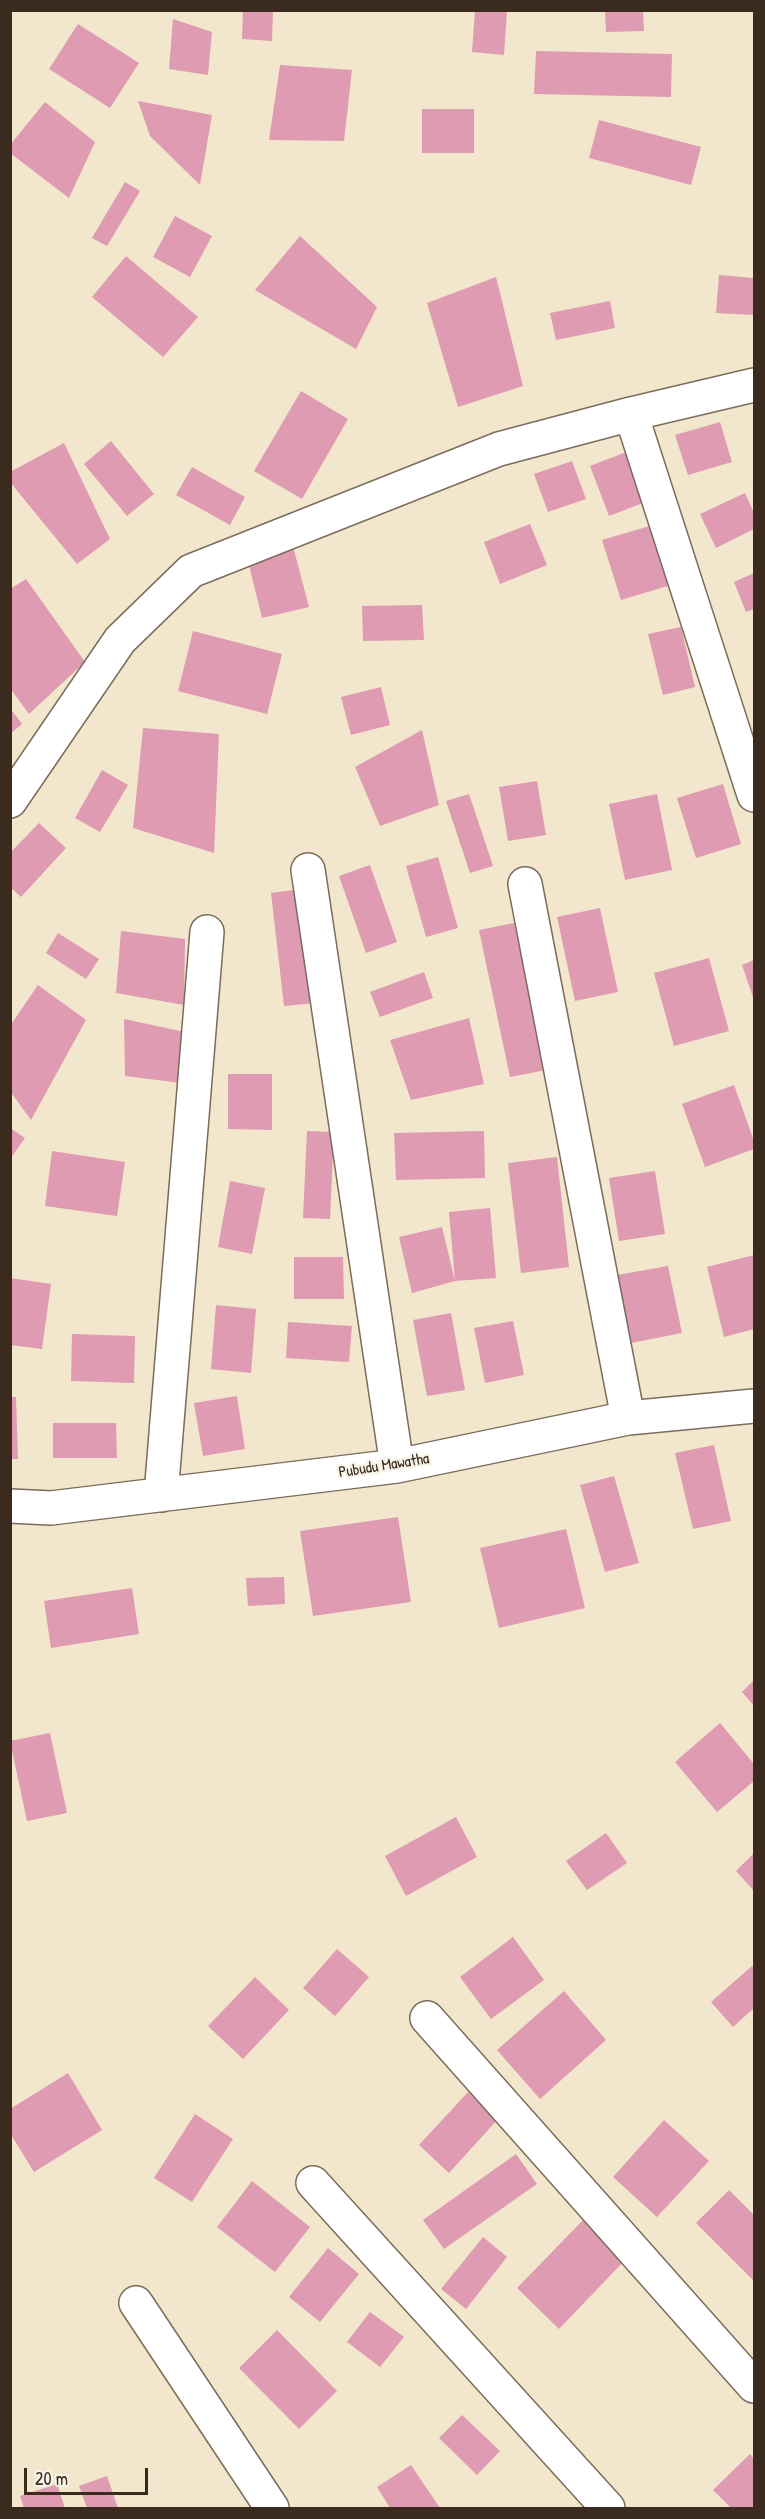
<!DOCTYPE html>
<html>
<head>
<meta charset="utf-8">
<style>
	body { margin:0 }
	#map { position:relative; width:765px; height:2519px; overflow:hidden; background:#f2e6cd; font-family:"Patrick Hand",sans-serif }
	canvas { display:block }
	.frame { position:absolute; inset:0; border:12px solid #3b2a1e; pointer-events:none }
	.scale { position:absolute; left:24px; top:2468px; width:124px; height:27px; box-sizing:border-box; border:3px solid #3b2a1e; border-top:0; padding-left:8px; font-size:18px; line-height:21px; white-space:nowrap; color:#3b2a1e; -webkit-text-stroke:4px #f7f3e8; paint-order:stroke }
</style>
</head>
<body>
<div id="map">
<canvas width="765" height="2519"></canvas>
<div class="frame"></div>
<div class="scale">20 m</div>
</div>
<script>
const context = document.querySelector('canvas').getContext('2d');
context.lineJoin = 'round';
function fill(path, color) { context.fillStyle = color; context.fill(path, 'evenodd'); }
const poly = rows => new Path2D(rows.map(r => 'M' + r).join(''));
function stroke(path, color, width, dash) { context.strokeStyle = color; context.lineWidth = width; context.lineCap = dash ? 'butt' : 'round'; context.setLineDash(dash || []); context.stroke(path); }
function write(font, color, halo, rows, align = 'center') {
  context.font = font + ' "Patrick Hand",sans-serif'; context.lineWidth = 4.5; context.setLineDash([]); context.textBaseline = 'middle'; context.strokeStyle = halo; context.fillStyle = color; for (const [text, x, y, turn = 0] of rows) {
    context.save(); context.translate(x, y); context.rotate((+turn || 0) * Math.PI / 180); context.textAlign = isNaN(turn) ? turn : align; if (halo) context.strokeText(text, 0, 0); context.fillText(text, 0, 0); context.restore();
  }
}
const building = poly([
	[243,10,273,10,272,41,242,39],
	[475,10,507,10,504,55,472,52],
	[605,10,643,10,644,31,606,32],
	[173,19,212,32,208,75,169,69],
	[78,24,139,63,110,108,49,69],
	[536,51,672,54,671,97,534,94],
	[280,65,352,70,344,141,269,140],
	[138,101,212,115,200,185,150,136],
	[45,102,95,142,69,198,10,153,10,145],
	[422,109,474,109,474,153,422,153],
	[599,120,701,147,691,185,589,158],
	[125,182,140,191,107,246,92,238],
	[175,216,212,236,190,277,153,257],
	[300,236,377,307,356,349,255,290],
	[126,256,198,317,163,357,92,297],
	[719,275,754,278,754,315,716,313],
	[496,277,523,386,458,407,427,303],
	[610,301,615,328,556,340,550,313],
	[301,391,348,419,302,499,254,471],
	[720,422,732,462,688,475,675,435],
	[111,441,154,494,127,516,84,464],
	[64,443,110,539,77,564,10,482,10,472],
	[629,451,648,501,609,516,590,466],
	[572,461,586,499,548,512,534,474],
	[192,467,245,497,230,525,176,495],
	[745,493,754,513,754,529,716,548,700,514],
	[530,524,547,565,500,584,484,542],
	[653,525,671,585,621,600,602,540],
	[294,550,309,607,262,618,248,561],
	[754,573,754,609,746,612,734,582],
	[26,579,85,662,29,714,10,688,10,589],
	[422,605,424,640,363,641,362,606],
	[681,627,695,687,663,695,648,634],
	[193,631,282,654,267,714,178,691],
	[381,687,390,725,351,735,341,697],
	[10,708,22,724,10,734],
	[143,728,219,734,214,853,133,828],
	[422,730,439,805,380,826,355,767],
	[102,770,128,785,100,832,75,818],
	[537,781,546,835,508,841,499,787],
	[723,784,741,844,696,858,677,798],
	[469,794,493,866,470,873,446,801],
	[657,794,672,870,625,880,609,804],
	[39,823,66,848,21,897,10,887,10,853],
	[438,857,458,928,426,937,406,866],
	[370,865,397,942,366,953,339,876],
	[301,889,315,1003,284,1006,271,893],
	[600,908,618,992,575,1001,557,917],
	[514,923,546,1070,510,1077,479,930],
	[121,931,185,939,184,1005,116,993],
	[58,933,99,959,86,979,46,953],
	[709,958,729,1031,674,1046,654,973],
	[754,960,754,1000,742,965],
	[424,972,433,998,380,1017,370,992],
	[38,985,86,1020,31,1120,10,1091,10,1026],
	[469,1018,484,1084,411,1100,390,1040],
	[124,1019,185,1032,181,1083,125,1076],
	[228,1074,272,1074,272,1130,228,1129],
	[734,1085,754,1141,754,1149,705,1167,682,1104],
	[10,1128,25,1138,10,1159],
	[307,1131,334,1132,330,1219,303,1218],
	[484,1131,485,1178,396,1180,394,1133],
	[52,1151,125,1162,117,1216,45,1206],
	[557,1157,569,1267,521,1273,508,1163],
	[655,1171,665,1234,619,1241,609,1178],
	[230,1181,265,1188,252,1254,218,1247],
	[490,1208,496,1278,455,1281,412,1293,399,1237,442,1227,455,1281,449,1212],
	[754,1255,754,1329,724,1337,707,1267],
	[294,1257,343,1257,344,1299,294,1299],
	[668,1266,682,1333,631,1343,617,1275],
	[10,1278,51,1284,42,1349,10,1345],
	[216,1305,256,1309,251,1373,211,1369],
	[451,1313,465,1390,427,1396,413,1320],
	[513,1321,524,1375,485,1383,474,1328],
	[288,1322,352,1326,349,1362,286,1358],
	[72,1334,135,1336,134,1383,71,1381],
	[237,1396,245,1449,203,1456,194,1403],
	[10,1397,16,1397,18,1459,10,1459],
	[53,1423,116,1423,117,1458,53,1458],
	[714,1445,731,1521,693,1529,675,1453],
	[614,1476,639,1563,605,1572,580,1485],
	[398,1517,411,1602,313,1616,300,1531],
	[566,1529,585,1608,499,1628,480,1548],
	[284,1577,285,1604,248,1606,246,1578],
	[132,1588,139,1634,51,1648,44,1601],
	[754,1680,754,1706,742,1692],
	[720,1723,754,1764,754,1781,717,1812,675,1762],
	[50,1733,67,1813,27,1821,10,1741],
	[456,1817,477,1857,406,1896,385,1856],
	[606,1833,627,1863,587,1890,566,1861],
	[754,1853,754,1891,736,1871],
	[513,1937,544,1980,491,2019,460,1977],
	[337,1949,369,1977,335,2016,303,1988],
	[752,1966,754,1969,754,2008,733,2027,711,2002],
	[255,1977,289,2010,243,2059,208,2026],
	[564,1991,606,2040,540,2099,497,2050],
	[68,2073,102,2130,34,2172,10,2133,10,2109],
	[468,2092,498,2119,449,2173,419,2145],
	[195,2114,233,2139,192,2202,154,2178],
	[664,2120,709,2161,657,2217,613,2177],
	[516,2154,537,2184,444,2249,423,2220],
	[252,2181,310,2227,275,2272,217,2227],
	[729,2190,754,2215,754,2281,696,2223],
	[587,2216,628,2257,559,2329,517,2288],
	[483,2237,507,2257,466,2309,441,2289],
	[328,2248,359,2274,320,2322,289,2297],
	[370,2312,404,2337,380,2367,347,2342],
	[277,2330,337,2391,299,2429,239,2368],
	[462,2415,500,2451,477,2475,439,2438],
	[750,2454,754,2459,754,2508,731,2508,713,2490],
	[411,2465,440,2508,390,2508,377,2487],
	[107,2476,118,2508,87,2508,79,2486],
	[57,2484,65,2508,24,2508,20,2496]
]);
const minor = poly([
	[631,414,754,795],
	[10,801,120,640,191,571,499,449,631,414,754,385],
	[308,870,397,1466],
	[525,884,628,1418],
	[161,1495,207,932],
	[10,1506,51,1508,397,1466,628,1418,754,1406],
	[427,2018,754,2386],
	[313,2183,608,2508],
	[136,2303,272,2508]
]);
const streetNames = [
	["Pubudu Mawatha",384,1466,-9]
];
fill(building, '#de9bb1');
stroke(minor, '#7b6c5b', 36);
stroke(minor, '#fff', 33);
write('16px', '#3b2a1e', '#f7f3e8', streetNames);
</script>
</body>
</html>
